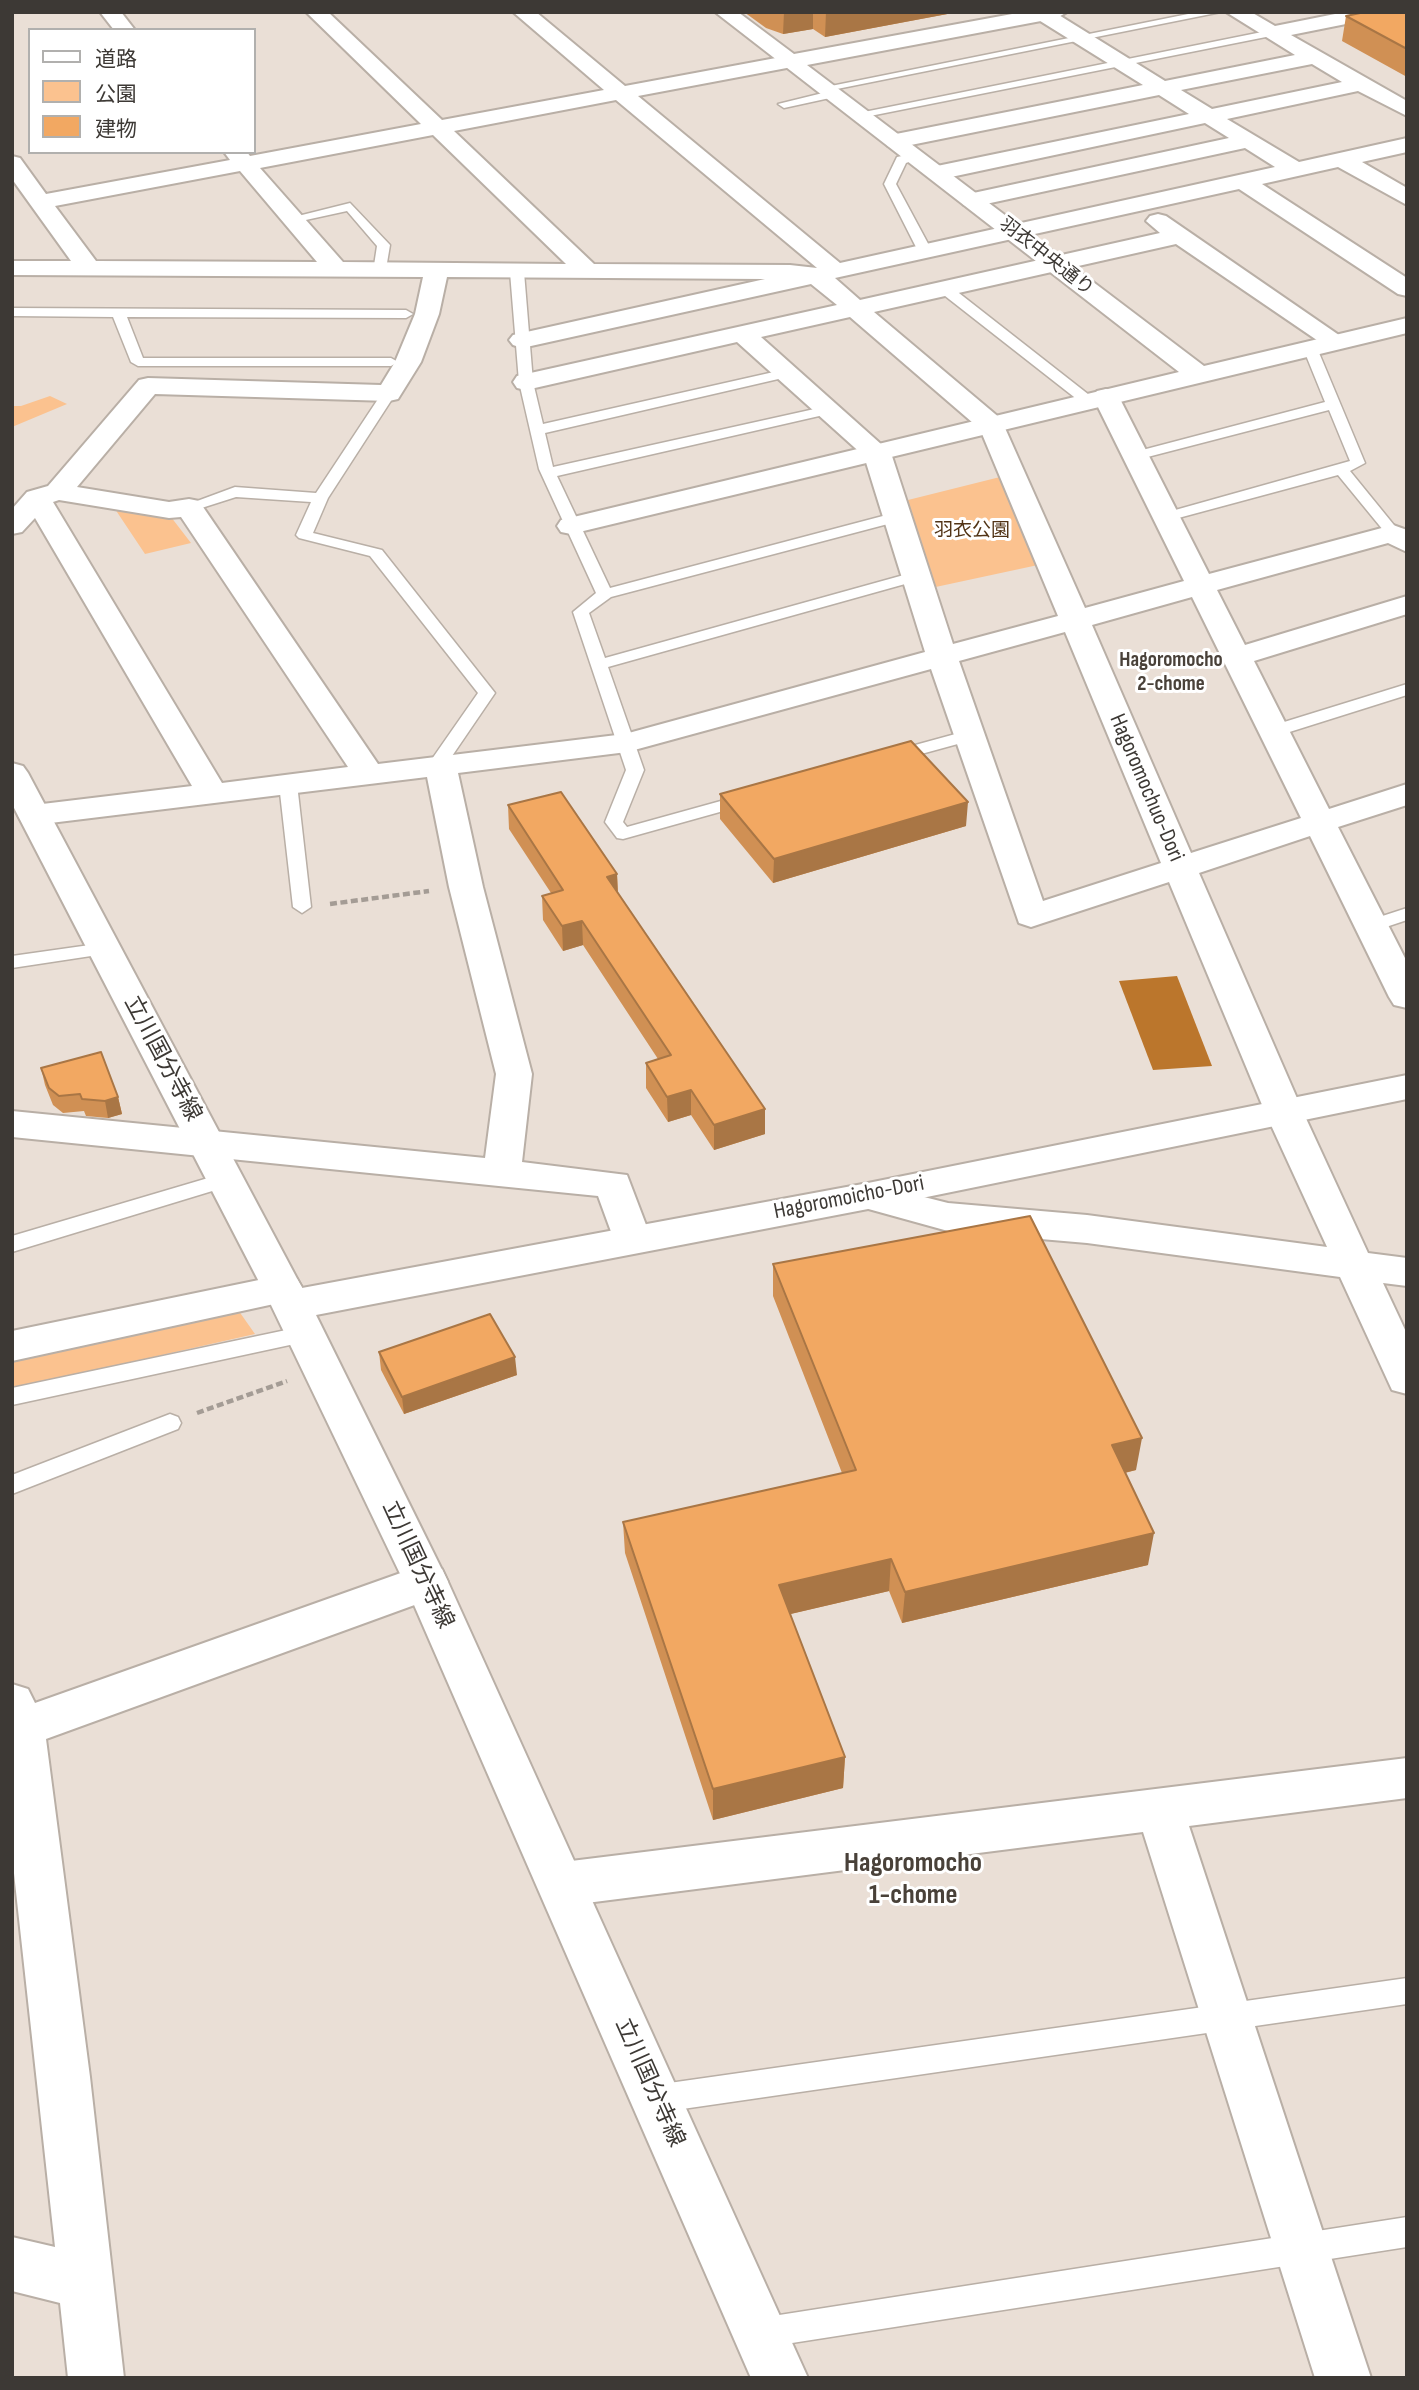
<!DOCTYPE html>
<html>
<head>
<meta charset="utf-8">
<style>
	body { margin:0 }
	#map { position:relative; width:1419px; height:2390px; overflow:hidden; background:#eadfd6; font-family:"Sofia Sans Condensed","Noto Sans JP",sans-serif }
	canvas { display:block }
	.frame { position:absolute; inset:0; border:14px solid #3d3935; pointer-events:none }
	.legend { position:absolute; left:28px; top:28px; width:228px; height:126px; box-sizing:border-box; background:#fff; border:2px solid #b1b0ae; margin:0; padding:9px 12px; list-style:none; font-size:21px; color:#3d3935 }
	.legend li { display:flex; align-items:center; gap:14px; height:35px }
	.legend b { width:35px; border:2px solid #b1b0ae }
</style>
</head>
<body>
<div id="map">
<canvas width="1419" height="2390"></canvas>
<div class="frame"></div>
<ul class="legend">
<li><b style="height:9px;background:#fff"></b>道路</li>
<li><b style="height:19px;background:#fbc28f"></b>公園</li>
<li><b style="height:19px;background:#f2a862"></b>建物</li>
</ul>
</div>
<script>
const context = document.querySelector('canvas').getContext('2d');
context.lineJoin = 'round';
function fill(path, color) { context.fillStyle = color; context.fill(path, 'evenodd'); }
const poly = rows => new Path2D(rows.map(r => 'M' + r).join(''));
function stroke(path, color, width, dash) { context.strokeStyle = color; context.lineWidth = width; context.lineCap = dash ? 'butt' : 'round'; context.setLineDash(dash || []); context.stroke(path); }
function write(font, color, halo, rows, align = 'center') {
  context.font = font + ' "Sofia Sans Condensed","Noto Sans JP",sans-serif'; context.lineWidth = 6; context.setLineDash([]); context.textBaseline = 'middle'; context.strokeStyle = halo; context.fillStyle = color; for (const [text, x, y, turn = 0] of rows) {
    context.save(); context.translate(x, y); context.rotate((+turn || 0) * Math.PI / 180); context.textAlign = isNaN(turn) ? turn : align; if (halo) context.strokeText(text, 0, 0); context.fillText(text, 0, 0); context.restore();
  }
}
const green = poly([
	[50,396,67,404,12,427,12,406,21,406],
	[1000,477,1038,565,931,588,904,501],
	[115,509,171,517,191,543,145,554],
	[236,1307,255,1334,12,1389,12,1358]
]);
const water = poly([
	[1177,976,1212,1066,1153,1070,1119,981]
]);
const path = poly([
	[330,904,429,891],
	[197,1413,287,1381]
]);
const lane = poly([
	[1198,12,1221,12,827,91,821,88,1198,12],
	[1272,30,1276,31,1276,35,860,118,854,114,1272,30],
	[835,90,839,92,839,96,784,108,778,104,835,90],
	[917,153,923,157,906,163,896,184,932,251,925,255,918,251,884,184,897,157,917,153],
	[350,203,390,245,385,275,373,272,377,246,347,211,292,223,286,219,350,203],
	[517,268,524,272,533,382,543,424,787,369,794,373,787,377,545,433,553,467,828,406,835,410,828,414,557,476,610,588,898,512,906,517,903,520,611,597,589,613,605,658,911,573,923,573,923,579,608,667,644,770,623,822,627,827,746,794,755,799,752,803,623,839,617,838,605,822,626,770,573,612,596,593,539,469,519,382,510,272,517,268],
	[940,286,950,286,1093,398,1093,404,1083,404,940,292,940,286],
	[12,308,406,310,413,314,406,318,127,317,143,358,391,358,398,362,391,366,138,366,131,362,113,317,12,316,12,308],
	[1310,344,1317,348,1365,463,1350,471,1398,530,1398,536,1388,536,1338,475,1171,520,1161,520,1161,514,1350,461,1329,410,1136,460,1129,456,1131,453,1325,402,1303,348,1310,344],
	[389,389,396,393,328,498,313,533,382,550,495,693,450,759,447,770,441,771,435,770,432,759,478,693,370,556,299,538,296,535,311,502,236,497,189,512,181,507,235,487,316,493,384,390,389,389],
	[1407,684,1407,695,1280,735,1268,735,1265,731,1268,727,1407,684],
	[970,730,976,731,979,735,976,739,892,762,883,757,886,753,970,730],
	[288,779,297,784,311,907,302,913,293,907,279,784,288,779],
	[1407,908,1407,920,1371,932,1362,926,1364,922,1407,908],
	[104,943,111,945,113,949,111,953,12,968,12,956,104,943],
	[225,1173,232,1175,235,1180,232,1185,12,1252,12,1236,225,1173],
	[305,1326,313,1328,316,1334,313,1340,12,1405,12,1388,305,1326],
	[170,1414,178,1417,181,1423,178,1429,12,1494,12,1475,170,1414],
	[1407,1978,1407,2004,655,2113,645,2109,641,2099,645,2089,655,2085,1407,1978],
	[1407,2217,1407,2247,760,2348,749,2344,745,2333,749,2322,760,2318,1407,2217]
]);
const street = poly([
	[100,12,121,12,135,30,114,30,100,12],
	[306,12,328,12,442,120,604,90,513,12,536,12,625,86,792,55,799,57,802,61,792,67,638,96,840,263,1275,167,1245,148,972,207,964,205,960,200,964,195,1229,138,1205,123,937,180,926,173,937,166,1189,114,1159,95,896,148,888,146,885,141,896,134,1143,85,1037,19,1036,12,1054,12,1165,81,1295,55,1226,12,1251,12,1275,26,1345,12,1386,12,1376,18,1291,35,1407,101,1407,116,1358,91,1227,119,1299,162,1407,138,1407,152,1362,162,1407,188,1407,205,1338,167,1262,184,1407,278,1407,296,1398,294,1239,189,835,278,860,300,1160,233,1146,221,1150,216,1158,214,1166,216,1349,342,1345,347,1327,347,1176,244,874,312,1001,419,1085,608,1184,581,1093,397,1097,391,1106,389,1115,391,1119,397,1209,574,1393,525,1407,530,1407,552,1388,543,1217,590,1245,645,1407,596,1407,614,1254,661,1329,809,1407,784,1407,805,1338,827,1407,962,1407,1008,1394,1005,1389,997,1310,836,1199,873,1303,1112,1368,1253,1407,1258,1407,1286,1383,1283,1407,1334,1407,1394,1392,1390,1340,1277,1087,1243,948,1231,854,1205,849,1196,854,1187,868,1183,948,1203,1087,1215,1327,1247,1265,1112,1169,882,1043,923,1031,927,1019,923,931,669,627,752,458,773,483,887,532,1074,522,1162,627,1175,651,1238,645,1248,631,1252,617,1248,598,1196,12,1137,12,1111,485,1158,496,1074,449,887,427,777,34,825,22,822,18,815,22,808,34,805,192,786,35,518,22,532,12,534,12,509,27,492,48,486,139,380,148,378,381,385,395,362,415,314,423,277,12,275,12,261,71,261,12,179,12,156,20,158,46,194,230,160,224,152,247,152,250,156,421,124,306,12],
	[1312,64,1342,82,1212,109,1181,90,1312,64],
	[616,100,817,268,790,265,594,264,454,131,616,100],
	[433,135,566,264,343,262,260,168,433,135],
	[240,171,317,262,96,261,55,206,240,171],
	[447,277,765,279,513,335,509,340,513,345,522,348,811,284,837,305,526,374,517,376,513,382,517,388,526,390,737,342,864,456,925,652,625,734,378,764,199,501,189,499,169,502,77,487,155,394,389,401,398,399,421,362,439,314,447,277],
	[850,317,980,429,1058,616,953,644,891,453,761,337,850,317],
	[59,500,169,518,181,517,348,767,222,783,53,502,59,500],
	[1192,597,1301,818,1191,853,1092,625,1192,597],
	[1065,632,1161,863,1043,901,959,661,1065,632],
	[283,1275,297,1279,303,1289,297,1299,12,1361,12,1331,283,1275],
	[426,1564,442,1569,448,1582,442,1595,46,1739,90,2077,124,2378,68,2378,60,2303,12,2291,12,2237,55,2247,12,1855,12,1684,28,1689,35,1703,426,1564],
	[1407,1758,1407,1798,1189,1826,1371,2378,1315,2378,1143,1832,563,1906,546,1899,538,1884,546,1869,563,1862,1407,1758]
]);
const secondary = poly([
	[715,12,738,12,794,54,1023,12,1067,12,1057,18,807,65,1204,366,1407,318,1407,333,571,534,561,532,557,526,561,520,1179,372,715,12],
	[12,763,23,766,28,773,302,1288,868,1183,1407,1075,1407,1099,868,1209,316,1315,448,1582,808,2378,751,2378,404,1582,271,1305,12,804,12,763]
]);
const wall = poly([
	[744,12,958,12,825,37,813,29,783,34,766,28],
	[1407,12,1407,77,1342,41,1346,16],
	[720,794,966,826,773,883,720,819],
	[508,805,617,874,618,893,765,1109,765,1134,714,1150,691,1115,668,1122,646,1088,646,1063,658,1059,583,945,563,951,543,920,542,896,551,893,509,829],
	[41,1068,118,1097,122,1114,108,1118,86,1116,84,1111,63,1113,53,1105,45,1085],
	[773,1264,1136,1470,1125,1473,1148,1565,902,1623,889,1591,790,1614,845,1757,843,1788,713,1820,625,1553,623,1522,842,1473,773,1296],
	[379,1352,517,1375,404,1414,381,1370]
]);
const shadedWall = poly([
	[784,12,813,12,813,29,783,34],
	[826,12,958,12,825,37],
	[968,802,966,826,773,883,774,859],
	[617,874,618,898,607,877],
	[582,921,583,945,563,951,562,926],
	[691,1090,691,1115,668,1122,667,1097],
	[118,1097,122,1114,108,1118,105,1101],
	[765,1109,765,1134,714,1150,714,1125],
	[515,1357,517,1375,404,1414,402,1397],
	[1142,1438,1136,1470,1106,1477,1112,1445],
	[1154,1533,1148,1565,902,1623,905,1592],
	[891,1559,889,1591,778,1617,779,1585],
	[845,1757,843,1788,713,1820,713,1789]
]);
const building = poly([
	[1365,12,1407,12,1407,49,1346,16,1365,12],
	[911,741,968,802,774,859,720,794,911,741],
	[561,792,617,874,607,877,765,1109,714,1125,691,1090,667,1097,646,1063,671,1055,582,921,562,926,542,896,563,890,508,805,561,792],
	[101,1052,118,1097,105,1101,82,1099,80,1094,59,1096,49,1088,41,1068,101,1052],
	[1030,1216,1142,1438,1112,1445,1154,1533,905,1592,891,1559,779,1585,845,1757,713,1789,623,1522,856,1470,773,1264,1030,1216],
	[490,1314,515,1357,402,1397,379,1352,490,1314]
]);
const farStreetnames = [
	["羽衣中央通り",1046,257,38]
];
const farParknames = [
	["羽衣公園",972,531]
];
const farNeighbourhoodnames = [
	["Hagoromocho",1171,661],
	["2-chome",1171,685]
];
const streetNames = [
	["Hagoromochuo-Dori",1146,788,67],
	["立川国分寺線",162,1059,62],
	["Hagoromoicho-Dori",849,1198,-11],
	["立川国分寺線",417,1565,65],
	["立川国分寺線",649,2083,66]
];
const nearNeighbourhoodnames = [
	["Hagoromocho",913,1864],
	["1-chome",913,1896]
];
fill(green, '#fbc28f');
fill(water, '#bb762c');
stroke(lane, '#b9afa6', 3);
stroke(street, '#b9afa6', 4);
stroke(secondary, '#b9afa6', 4);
stroke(path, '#a49c95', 4.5, [7, 3.5]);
fill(lane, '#fff');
fill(street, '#fff');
fill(secondary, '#fff');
fill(wall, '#d09054');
fill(shadedWall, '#a97645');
fill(building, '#f2a862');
stroke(building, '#a97645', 2);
write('19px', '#3d3935', '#fff', farStreetnames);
write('19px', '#523416', '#fff', farParknames);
write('bold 21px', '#494139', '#fff', farNeighbourhoodnames);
write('23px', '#3d3935', '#fff', streetNames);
write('bold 28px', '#494139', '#fff', nearNeighbourhoodnames);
</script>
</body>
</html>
